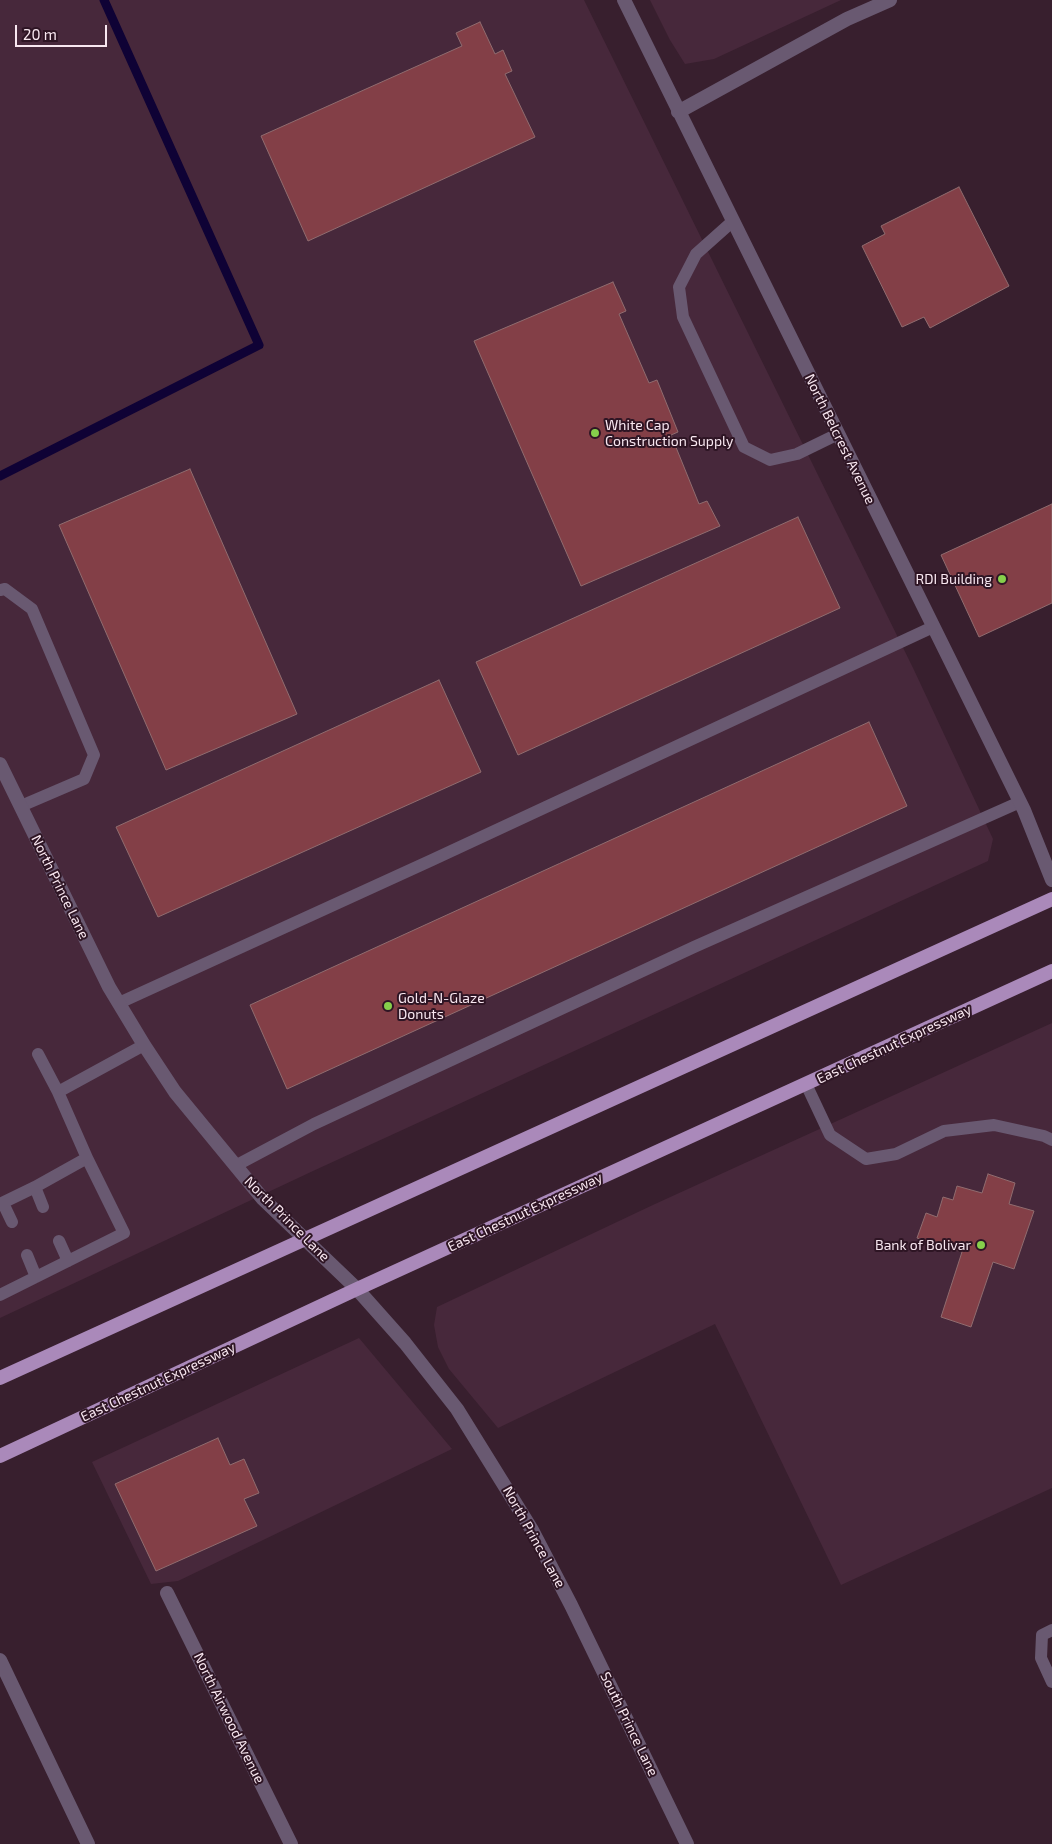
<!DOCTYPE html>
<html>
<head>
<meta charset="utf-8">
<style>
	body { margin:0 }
	#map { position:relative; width:1052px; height:1844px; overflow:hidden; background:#381f2e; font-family:"Exo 2",sans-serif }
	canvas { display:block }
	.scale { position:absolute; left:15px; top:25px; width:92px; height:22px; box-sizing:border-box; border:2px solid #f8e7f0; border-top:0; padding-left:6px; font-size:15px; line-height:18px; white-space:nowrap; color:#f8e7f0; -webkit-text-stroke:4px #2e1524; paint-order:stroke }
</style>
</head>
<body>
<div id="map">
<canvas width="1052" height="1844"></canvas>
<div class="scale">20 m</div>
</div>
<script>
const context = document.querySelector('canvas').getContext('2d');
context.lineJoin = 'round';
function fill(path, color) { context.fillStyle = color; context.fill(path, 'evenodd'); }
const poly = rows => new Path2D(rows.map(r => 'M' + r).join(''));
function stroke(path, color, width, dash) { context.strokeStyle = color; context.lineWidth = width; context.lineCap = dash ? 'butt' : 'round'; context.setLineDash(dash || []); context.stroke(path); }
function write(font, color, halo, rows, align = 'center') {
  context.font = font + ' "Exo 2",sans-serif'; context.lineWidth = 4; context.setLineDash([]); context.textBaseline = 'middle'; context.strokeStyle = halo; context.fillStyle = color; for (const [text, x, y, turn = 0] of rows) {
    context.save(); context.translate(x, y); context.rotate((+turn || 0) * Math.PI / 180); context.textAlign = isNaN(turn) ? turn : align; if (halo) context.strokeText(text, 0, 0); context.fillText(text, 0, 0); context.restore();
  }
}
const built = poly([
	[0,0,584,0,914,670,993,839,988,861,313,1171,0,1318],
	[650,0,841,0,714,59,685,64,670,40],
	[1052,1023,1052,1488,841,1585,715,1324,498,1428,449,1369,438,1347,434,1325,437,1307,655,1204],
	[359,1338,452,1449,178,1581,151,1584,92,1462]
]);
const stream = poly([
	[0,476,259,345,104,0]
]);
const building = poly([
	[480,22,495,54,503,50,512,71,505,74,535,137,308,241,261,136,462,46,456,33,480,22],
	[959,187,1009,286,930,328,924,317,902,327,862,246,885,234,881,226,959,187],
	[613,282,626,311,619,314,649,383,657,380,678,432,671,435,699,504,707,501,720,526,581,586,474,341,613,282],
	[190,469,297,714,166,770,59,525,190,469],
	[1052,504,1052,603,979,637,941,555,1052,504],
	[798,517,840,608,518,755,476,662,798,517],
	[439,680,481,772,158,917,116,827,439,680],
	[869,722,907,806,287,1089,250,1005,869,722],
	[988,1174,1015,1183,1009,1204,1034,1211,1014,1269,993,1262,971,1327,941,1317,962,1252,917,1238,926,1213,937,1217,943,1197,953,1200,957,1186,982,1193,988,1174],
	[218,1438,230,1465,244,1459,259,1493,244,1499,257,1526,156,1571,115,1484,218,1438]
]);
const service = poly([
	[733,221,696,254,679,287,683,317,744,447,770,460,797,454,838,434],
	[0,590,5,589,32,609,94,755,84,779,21,806],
	[119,1003,432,860,933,627],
	[38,1054,58,1092],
	[806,1084,830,1135,866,1159,896,1154,944,1131,994,1125,1044,1136,1052,1140],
	[235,1166,314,1124,694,947,1020,802],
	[35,1187,43,1207],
	[3,1203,12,1222],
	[0,1204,35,1187,87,1158,58,1092,144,1045],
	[59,1241,68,1261],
	[27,1255,36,1277],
	[0,1295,124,1233,87,1158],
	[1052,1630,1042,1635,1041,1658,1052,1682]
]);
const minor = poly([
	[624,0,1024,810,1052,880],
	[678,112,847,19,890,0],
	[0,764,109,987,144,1045,175,1092,263,1199,357,1289,405,1343,457,1409,532,1530,571,1605,687,1844],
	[167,1593,291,1844],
	[0,1660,88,1844]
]);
const primary = poly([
	[0,1378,1052,899],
	[0,1456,357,1289,1052,971]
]);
const markers = [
	[595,433,5,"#86cf4b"],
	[1002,579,5,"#86cf4b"],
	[388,1006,5,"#86cf4b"],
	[981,1245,5,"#86cf4b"]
];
const poiNames = [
	["White Cap",605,425],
	["Construction Supply",605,441],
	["RDI Building",992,579,"right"],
	["Gold-N-Glaze",398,998],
	["Donuts",398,1014],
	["Bank of Bolivar",971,1245,"right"]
];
const streetNames = [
	["North Belcrest Avenue",840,439,64],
	["North Prince Lane",60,887,64],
	["East Chestnut Expressway",894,1044,-25],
	["East Chestnut Expressway",525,1212,-25],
	["North Prince Lane",287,1219,45],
	["East Chestnut Expressway",158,1382,-25],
	["North Prince Lane",534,1537,61],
	["North Airwood Avenue",229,1718,64],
	["South Prince Lane",629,1724,64]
];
fill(built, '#47283b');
stroke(stream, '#0f0235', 9);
fill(building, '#833f47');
stroke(building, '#906c6f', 1);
stroke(service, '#695971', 12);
stroke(minor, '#695971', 14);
stroke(primary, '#aa89ba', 14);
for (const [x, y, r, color] of markers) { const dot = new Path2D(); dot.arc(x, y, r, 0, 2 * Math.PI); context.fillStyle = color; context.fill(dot); stroke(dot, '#2e1524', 2); }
write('14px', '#f8e7f0', '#2e1524', poiNames, 'left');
write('14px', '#f8e7f0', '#2e1524', streetNames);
</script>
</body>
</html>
